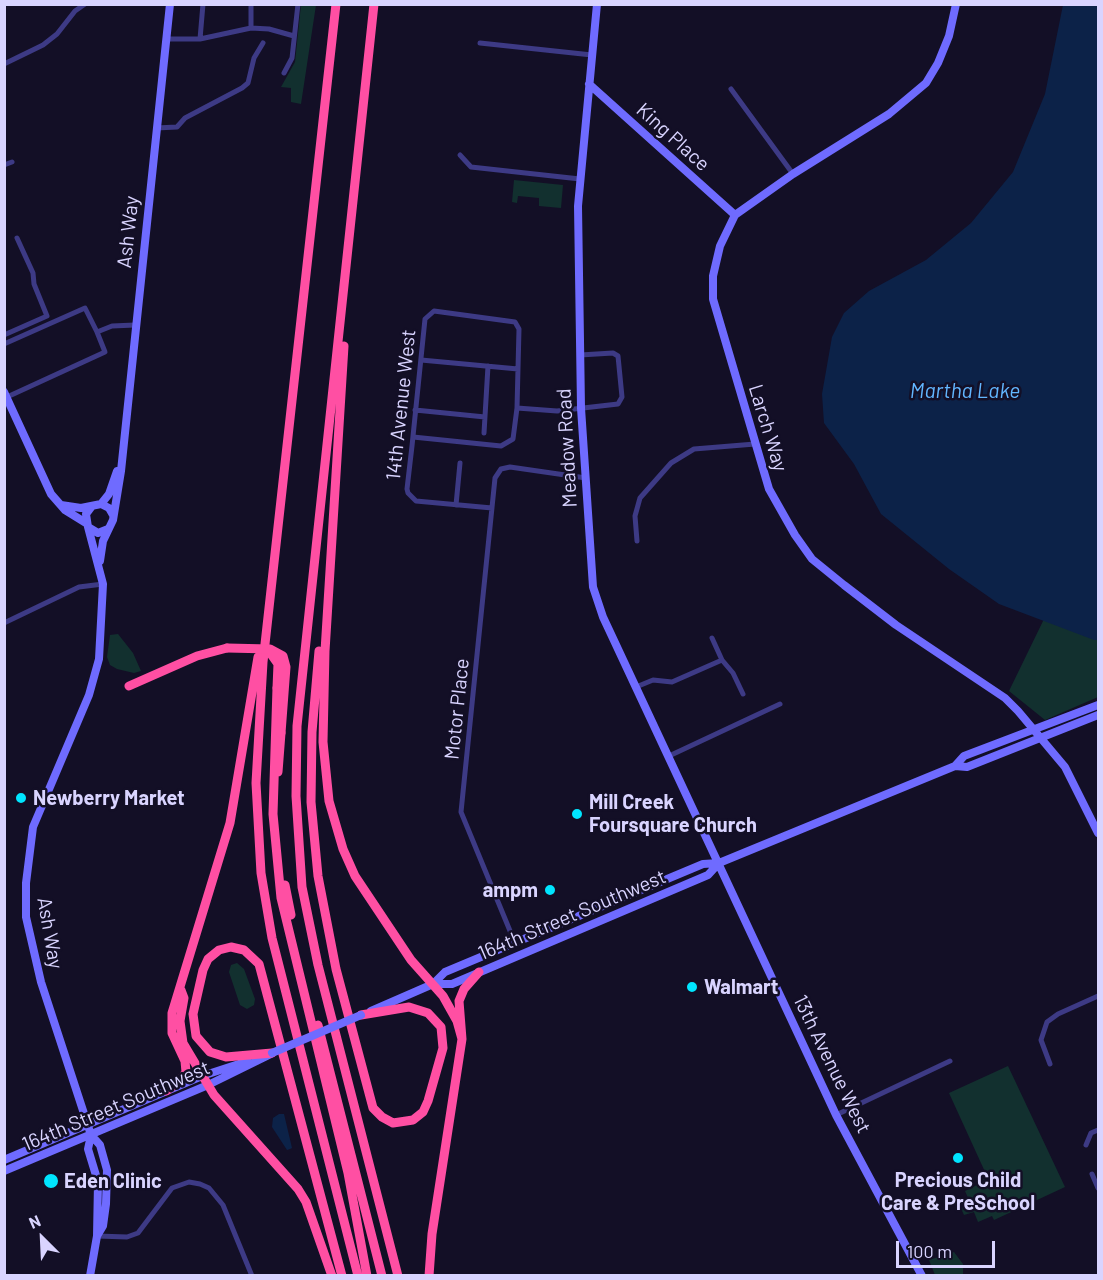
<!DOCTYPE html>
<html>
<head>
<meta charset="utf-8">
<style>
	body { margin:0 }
	#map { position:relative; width:1103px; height:1280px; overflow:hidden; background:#130f26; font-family:Barlow,sans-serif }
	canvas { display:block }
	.frame { position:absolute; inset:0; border:6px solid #d9d4ff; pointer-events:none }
	.north { position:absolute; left:12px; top:1208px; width:60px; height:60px; -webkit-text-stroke:4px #130f26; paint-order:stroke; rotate:336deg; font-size:16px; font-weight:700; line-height:24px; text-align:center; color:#d9d4ff }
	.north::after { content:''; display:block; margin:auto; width:21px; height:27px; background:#d9d4ff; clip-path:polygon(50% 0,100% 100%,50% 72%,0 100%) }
	.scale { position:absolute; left:896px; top:1241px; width:99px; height:27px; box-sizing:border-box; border:3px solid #d9d4ff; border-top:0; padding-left:8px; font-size:18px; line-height:21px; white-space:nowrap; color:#d9d4ff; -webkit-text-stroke:4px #130f26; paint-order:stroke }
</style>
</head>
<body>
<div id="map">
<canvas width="1103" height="1280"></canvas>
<div class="frame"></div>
<div class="north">N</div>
<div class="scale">100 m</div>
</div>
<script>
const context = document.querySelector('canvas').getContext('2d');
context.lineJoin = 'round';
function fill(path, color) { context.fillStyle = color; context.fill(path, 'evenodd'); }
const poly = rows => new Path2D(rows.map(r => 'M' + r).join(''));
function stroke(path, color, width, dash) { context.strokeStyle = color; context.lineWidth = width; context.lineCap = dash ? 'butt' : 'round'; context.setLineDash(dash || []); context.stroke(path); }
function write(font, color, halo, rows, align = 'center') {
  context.font = font + ' Barlow,sans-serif'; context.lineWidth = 5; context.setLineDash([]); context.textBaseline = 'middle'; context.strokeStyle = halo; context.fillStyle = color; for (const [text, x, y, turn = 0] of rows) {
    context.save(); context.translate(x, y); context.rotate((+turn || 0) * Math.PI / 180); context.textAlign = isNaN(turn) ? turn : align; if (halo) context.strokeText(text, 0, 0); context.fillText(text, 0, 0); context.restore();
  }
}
const green = poly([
	[301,5,316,5,301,104,291,102,291,88,281,87,295,62],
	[514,180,563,185,561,208,539,206,539,198,518,196,517,203,512,202],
	[1044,619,1098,640,1098,697,1045,720,1009,691],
	[118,634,133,653,141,671,134,673,117,669,110,665,107,657,110,635],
	[237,963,244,969,255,999,254,1005,247,1009,240,1005,229,972,231,965],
	[1008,1066,1065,1187,994,1220,992,1216,978,1222,974,1212,964,1215,959,1204,969,1200,965,1191,983,1182,981,1177,986,1174,949,1093],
	[954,1252,963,1264,963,1275,935,1275,929,1260]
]);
const water = poly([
	[1063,5,1098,5,1098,640,1094,640,999,604,949,569,881,514,854,464,824,423,822,394,832,337,844,313,869,291,926,260,971,223,1013,172,1045,94],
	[279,1114,284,1114,292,1148,290,1149,287,1150,272,1127,273,1118]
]);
const street = poly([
	[251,28,251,4],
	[166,39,200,39,251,28,269,29,294,36],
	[200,39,203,4],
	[480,43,592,55],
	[4,64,43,45,57,34,75,11,85,4],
	[284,73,292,58,298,4],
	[731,89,793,174],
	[156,128,177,127,185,118,242,88,248,83,254,58,263,43],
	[460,155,471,167,580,179],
	[4,165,12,162],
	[4,335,47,316,34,284,33,273,17,238],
	[4,344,85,308,97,332,112,326,135,325],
	[421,360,518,369],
	[7,397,105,352,97,332],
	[517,408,557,411,618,404,622,397,618,356,613,353,580,355],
	[415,410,485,417],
	[484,433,488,366],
	[413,437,501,446,513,439,517,408,519,329,515,322,434,311,425,319,412,446,407,489,408,493,416,501,492,508],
	[456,505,460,463],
	[637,541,635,516,640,498,671,463,694,449,755,444],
	[4,623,79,587,103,584],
	[722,660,733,673,743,694],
	[636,687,653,680,672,682,722,660,712,638],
	[669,756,780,704],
	[515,943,461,812,495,478,501,469,510,467,586,478],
	[1050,1064,1041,1040,1047,1022,1058,1014,1098,996],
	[836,1115,950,1061],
	[1086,1145,1091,1133,1098,1130],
	[1092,1174,1098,1188],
	[97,1236,127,1237,138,1233,172,1188,189,1182,200,1184,209,1188,223,1205,252,1276]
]);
const secondary = poly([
	[597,4,578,206,581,408,593,587,603,617,836,1115,922,1276],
	[956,4,949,36,938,63,926,83,889,114,793,174,735,215,720,246,713,276,713,299,769,489,795,535,812,559,844,585,896,625,1005,698,1018,711,1065,767,1098,833],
	[589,84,735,215],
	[4,392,51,494,65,510,86,523],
	[101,504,109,494,117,471],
	[61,505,81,508,101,504,109,508,113,515],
	[92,506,86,514,88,527,98,533,108,529],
	[88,527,103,584,99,659,89,695,33,827,26,883,26,917,41,982,91,1135,100,1145,107,1170,106,1204,103,1226,97,1236,90,1276],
	[100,561,103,541,113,520,121,471,170,4],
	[955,766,967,767,1098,715],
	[433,984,452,984,708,875,719,863],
	[371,1011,433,984,445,972,703,864,719,863,955,766,964,756,1098,705],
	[91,1135,88,1149,98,1182,97,1236],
	[4,1160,202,1076,248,1061],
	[4,1171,208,1085,271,1054]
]);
const highway = poly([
	[336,4,263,662,256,783,261,873,272,938,358,1276],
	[374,4,297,726,296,796,302,887,318,965,398,1276],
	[344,346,325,651,323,742,329,801,343,849,355,876,411,960,443,996,457,1021,462,1039],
	[319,651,312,732,311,802,318,876,336,969,373,1108,382,1117,393,1123,413,1120,423,1112,428,1101,443,1048,441,1027,428,1013,409,1007,361,1015],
	[129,686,197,656,227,648],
	[277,688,273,814,281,898,348,1173,367,1276],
	[278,772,281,733],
	[285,885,291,915],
	[181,990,184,998,180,1021,183,1043,214,1095,298,1189,306,1202,332,1276],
	[318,1025,382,1276],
	[272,1053,226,1057,210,1052,196,1036,193,1014,203,970,208,959,219,950,231,947,244,950,259,964,342,1276],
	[166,1091,179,1082,186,1072,185,1061,172,1033,172,1013,230,823,258,657],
	[429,1276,432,1234,462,1039,459,1001,464,989,479,972]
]);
const secondaryBridge = poly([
	[272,1053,361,1015]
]);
const highwayBridge = poly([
	[227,648,270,649,283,656,286,667,281,733],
	[268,650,278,664,277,688]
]);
const markers = [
	[21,798,6,"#00e5ff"],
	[577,814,6,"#00e5ff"],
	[550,890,6,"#00e5ff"],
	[692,987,6,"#00e5ff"],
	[958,1158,6,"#00e5ff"],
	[51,1181,8,"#00e5ff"]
];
const streetNames = [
	["King Place",673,137,42],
	["Ash Way",128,232,-84],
	["14th Avenue West",401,405,-84],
	["Larch Way",768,428,73],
	["Meadow Road",567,448,-93],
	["Motor Place",457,709,-84],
	["164th Street Southwest",572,915,-23],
	["Ash Way",50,933,80],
	["13th Avenue West",832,1064,64],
	["164th Street Southwest",116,1106,-23]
];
const poiNames = [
	["Newberry Market",33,798],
	["Mill Creek",589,802],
	["Foursquare Church",589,825],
	["ampm",538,890,"right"],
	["Walmart",704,987],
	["Precious Child",958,1180,"center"],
	["Care & PreSchool",958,1203,"center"],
	["Eden Clinic",64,1181]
];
const waterNames = [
	["Martha Lake",965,391]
];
fill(green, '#12302f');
fill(water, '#0c2248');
stroke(street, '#3d3a85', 5);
stroke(secondary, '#6f6bff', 8);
stroke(highway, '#ff4fa3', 9);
stroke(secondaryBridge, '#6f6bff', 8);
stroke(highwayBridge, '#ff4fa3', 9);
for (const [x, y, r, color] of markers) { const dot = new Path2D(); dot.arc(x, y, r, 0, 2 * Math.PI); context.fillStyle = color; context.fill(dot); stroke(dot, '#130f26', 2); }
write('20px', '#d9d4ff', '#130f26', streetNames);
write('bold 20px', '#d9d4ff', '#130f26', poiNames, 'left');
write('italic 21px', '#62b6ff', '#130f26', waterNames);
</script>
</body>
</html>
